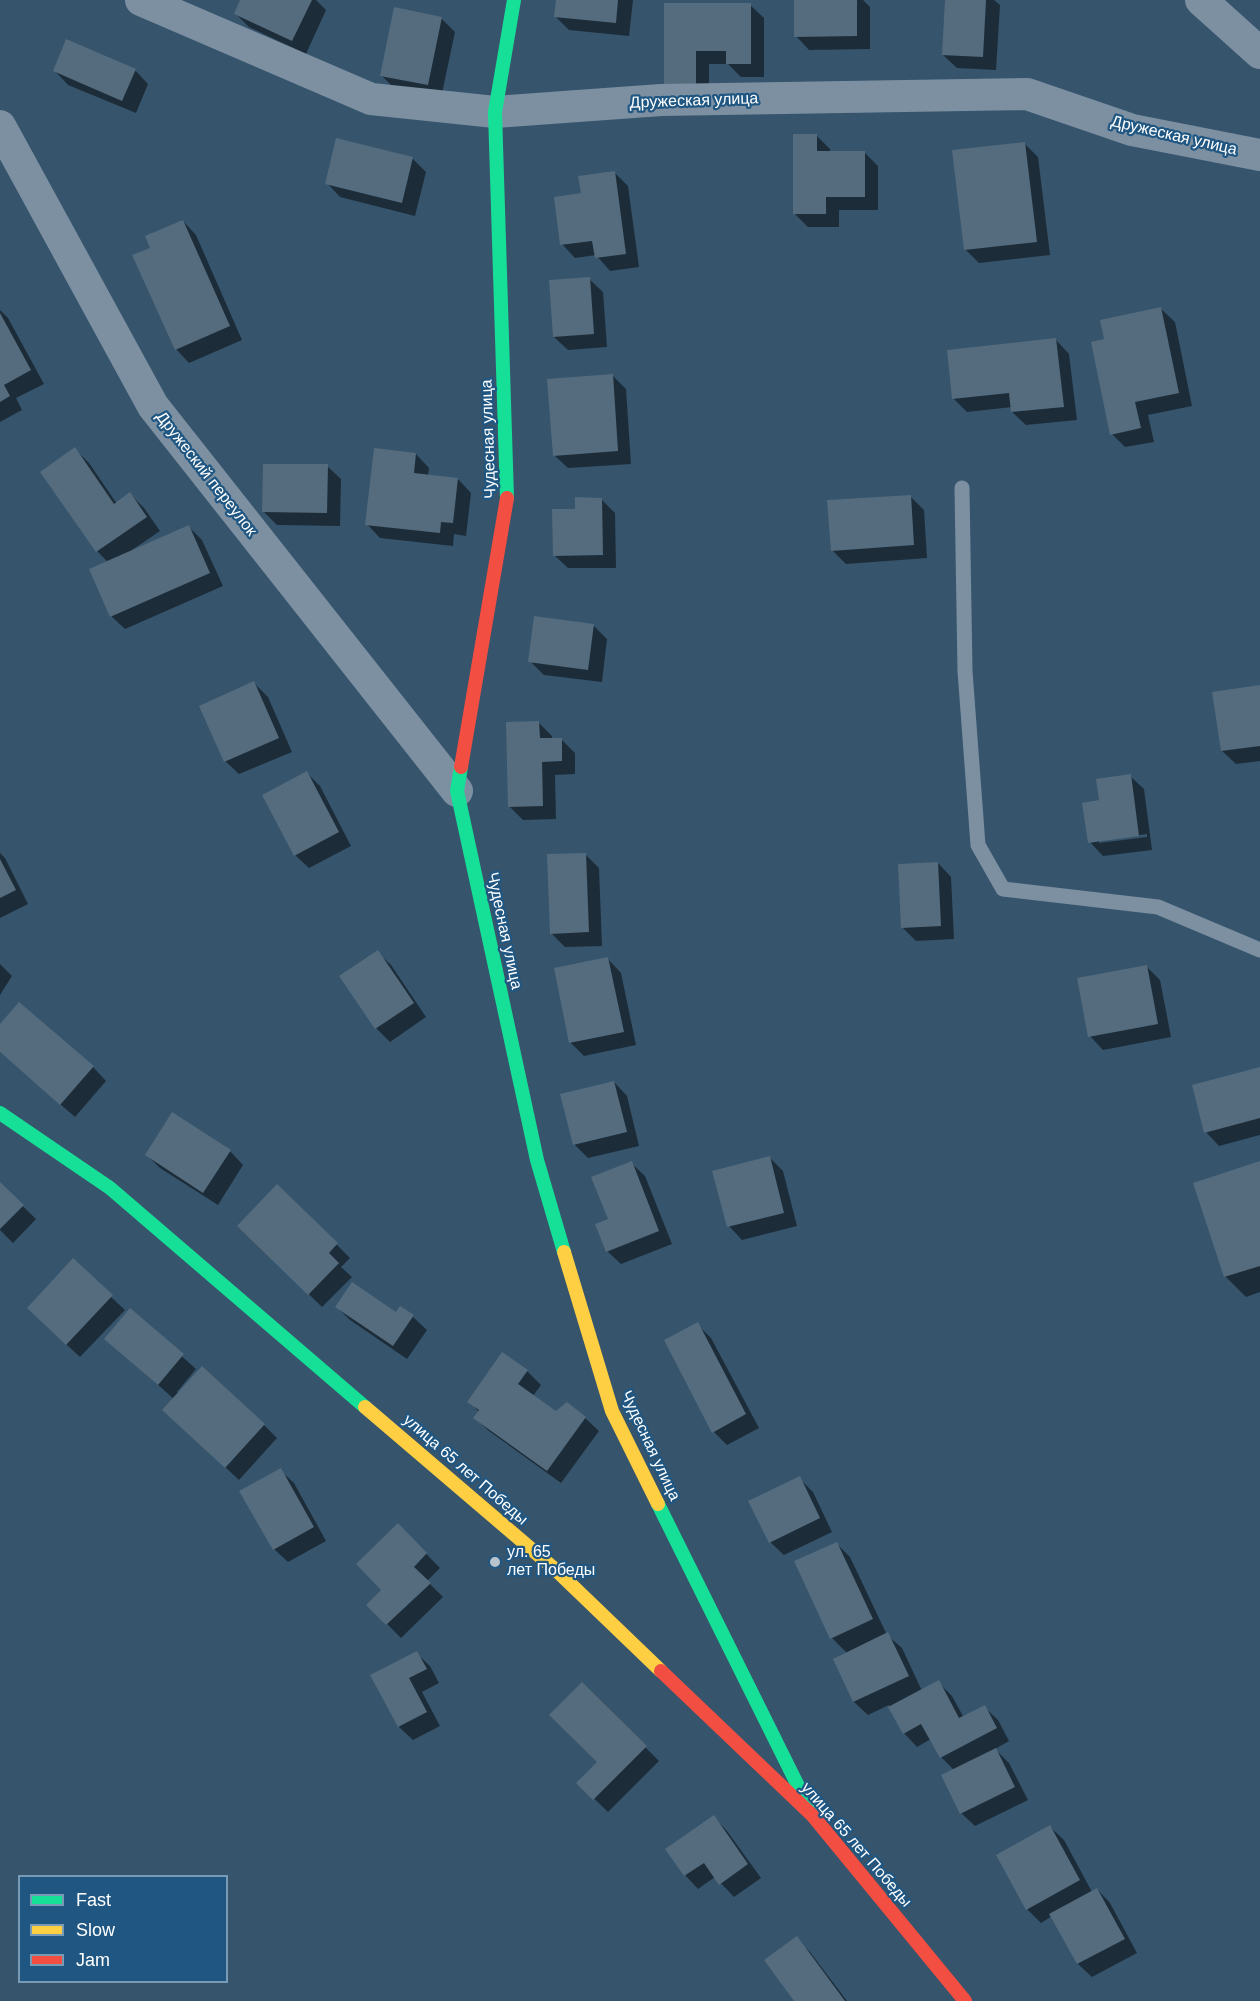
<!DOCTYPE html>
<html>
<head>
<meta charset="utf-8">
<style>
	body { margin:0 }
	#map { position:relative; width:1260px; height:2001px; overflow:hidden; background:#36546c; font-family:Arial,sans-serif }
	canvas { display:block }
	.legend { position:absolute; left:18px; top:1875px; width:210px; height:108px; box-sizing:border-box; background:#205782; border:2px solid #799ab4; margin:0; padding:8px 10px; list-style:none; font-size:18px; color:#fff }
	.legend li { display:flex; align-items:center; gap:12px; height:30px }
	.legend b { width:30px; border:2px solid #799ab4 }
</style>
</head>
<body>
<div id="map">
<canvas width="1260" height="2001"></canvas>
<ul class="legend">
<li><b style="height:8px;background:#16e098"></b>Fast</li>
<li><b style="height:8px;background:#ffcf43"></b>Slow</li>
<li><b style="height:8px;background:#f24e42"></b>Jam</li>
</ul>
</div>
<script>
const context = document.querySelector('canvas').getContext('2d');
context.lineJoin = 'round';
function fill(path, color) { context.fillStyle = color; context.fill(path, 'evenodd'); }
const poly = rows => new Path2D(rows.map(r => 'M' + r).join(''));
function stroke(path, color, width, dash) { context.strokeStyle = color; context.lineWidth = width; context.lineCap = dash ? 'butt' : 'round'; context.setLineDash(dash || []); context.stroke(path); }
function write(font, color, halo, rows, align = 'center') {
  context.font = font + ' Arial,sans-serif'; context.lineWidth = 4.5; context.setLineDash([]); context.textBaseline = 'middle'; context.strokeStyle = halo; context.fillStyle = color; for (const [text, x, y, turn = 0] of rows) {
    context.save(); context.translate(x, y); context.rotate((+turn || 0) * Math.PI / 180); context.textAlign = isNaN(turn) ? turn : align; if (halo) context.strokeText(text, 0, 0); context.fillText(text, 0, 0); context.restore();
  }
}
const shadow = poly([
	[242,0,316,0,326,10,306,54,249,27,236,14],
	[557,0,633,0,629,36,569,30,556,17],
	[795,0,863,0,870,7,870,49,809,50,796,36],
	[947,0,994,0,1000,5,996,70,957,68,943,55],
	[665,5,750,5,764,18,764,77,741,77,728,64,709,64,709,97,679,97,665,83],
	[441,18,455,32,441,98,395,89,381,75],
	[135,70,148,84,136,113,68,85,55,71],
	[816,135,830,149,830,152,864,152,878,166,878,210,839,210,839,227,808,227,794,213],
	[1025,144,1038,157,1050,255,979,263,965,249],
	[413,159,426,172,415,216,340,197,327,183],
	[614,172,628,186,639,267,610,271,596,255,575,258,562,244,582,195],
	[183,221,196,235,242,340,189,363,176,349,152,249],
	[589,279,603,292,607,347,568,350,554,337],
	[1161,309,1175,322,1192,406,1148,415,1154,442,1125,447,1112,434,1105,341],
	[0,310,8,318,44,384,16,398,22,410,0,422],
	[1056,340,1069,354,1077,420,1026,425,1012,412,1012,407,967,412,953,398],
	[612,375,626,389,631,464,568,468,554,455],
	[75,449,89,463,117,504,130,494,144,508,160,531,132,550,133,551,189,527,202,540,223,586,125,629,111,616,108,562,97,551,42,472],
	[416,454,429,468,428,476,458,479,471,493,466,536,454,534,453,546,380,538,367,524],
	[327,466,341,479,340,526,277,525,264,512],
	[910,496,924,510,927,558,846,564,832,550],
	[601,499,615,513,616,568,568,568,554,555],
	[594,626,607,639,602,682,544,675,530,661],
	[254,683,268,697,292,752,239,774,225,761],
	[1260,687,1260,761,1236,764,1222,751],
	[539,723,552,736,552,739,561,739,575,753,575,774,555,775,556,819,523,820,509,806],
	[307,773,320,786,351,846,309,868,295,855],
	[1130,776,1144,789,1152,850,1103,856,1090,842,1101,801],
	[1147,834,1147,837,1099,843,1099,840],
	[0,853,5,858,28,904,0,918],
	[585,854,599,868,602,946,565,947,552,934],
	[938,863,951,877,954,939,916,941,903,928],
	[377,952,391,965,426,1017,390,1042,376,1028],
	[608,959,621,973,636,1045,584,1056,570,1042],
	[0,964,12,976,0,995],
	[1147,967,1160,980,1171,1037,1103,1050,1090,1036],
	[0,1026,93,1067,106,1081,75,1117,0,1052],
	[1260,1069,1260,1135,1219,1146,1206,1132],
	[614,1082,627,1096,639,1146,588,1158,574,1144],
	[230,1151,243,1165,218,1205,160,1168,147,1155],
	[769,1157,783,1171,797,1226,742,1240,729,1226],
	[631,1163,645,1176,672,1244,621,1264,607,1251,610,1219],
	[1260,1163,1260,1292,1246,1297,1225,1276],
	[0,1184,36,1219,13,1243,0,1230],
	[278,1186,350,1258,341,1267,352,1277,322,1307,239,1226],
	[111,1297,125,1310,80,1357,42,1322],
	[337,1307,397,1314,401,1308,413,1317,427,1330,407,1359,350,1320],
	[130,1310,196,1369,177,1392,179,1394,264,1425,277,1438,239,1480,178,1423,174,1399,106,1339],
	[697,1324,711,1338,759,1428,727,1445,714,1432],
	[527,1371,541,1385,533,1396,557,1413,585,1418,599,1431,561,1483,489,1431,475,1418,479,1412,469,1401],
	[280,1470,294,1483,326,1541,288,1562,274,1549],
	[799,1478,813,1492,832,1532,784,1555,770,1542],
	[398,1525,440,1568,427,1581,443,1597,401,1638,368,1605,383,1590],
	[836,1543,850,1557,887,1635,902,1648,922,1691,938,1682,952,1696,964,1718,984,1707,998,1720,1009,1741,995,1749,1009,1763,1028,1800,975,1826,961,1813,954,1770,941,1757,931,1739,917,1747,904,1733,889,1705,868,1715,854,1702,835,1659,847,1653,832,1638],
	[416,1653,430,1666,439,1683,422,1692,440,1726,413,1740,399,1727,372,1676],
	[582,1684,659,1761,608,1812,578,1783,599,1762],
	[714,1817,727,1831,761,1878,734,1897,715,1877,698,1889,685,1875],
	[1050,1827,1064,1840,1092,1892,1097,1889,1110,1903,1137,1953,1092,1977,1078,1964,1052,1916,1041,1923,1027,1909],
	[796,1938,810,1952,847,2001,796,2001]
]);
const building = poly([
	[240,0,312,0,292,41,234,14],
	[556,0,618,0,616,23,554,17],
	[794,0,857,0,857,36,794,37],
	[945,0,986,0,983,57,942,55],
	[664,3,751,3,751,64,726,64,726,51,696,51,696,84,664,84],
	[394,7,442,17,428,85,380,76],
	[66,39,136,69,122,101,53,71],
	[793,134,817,134,817,151,865,151,865,197,826,197,826,214,793,214],
	[336,138,413,157,402,203,325,184],
	[1025,142,1037,242,964,250,952,150],
	[615,171,626,254,595,258,592,241,560,245,554,197,581,193,578,176],
	[183,220,230,326,175,350,132,255,150,248,145,236],
	[590,277,594,334,553,337,549,280],
	[1161,307,1179,393,1135,402,1141,428,1110,435,1091,342,1104,339,1100,320],
	[0,313,31,370,4,385,10,396,0,402],
	[1056,338,1064,407,1011,412,1009,393,952,399,947,350],
	[613,374,618,451,553,456,547,379],
	[75,447,114,504,130,492,147,517,96,552,40,472],
	[374,448,416,453,414,473,458,478,453,523,441,522,440,533,365,525],
	[263,464,328,464,327,513,262,512],
	[911,495,914,545,831,551,827,500],
	[575,497,602,498,603,555,553,556,552,509,575,509],
	[189,525,210,573,110,617,89,569],
	[534,616,594,624,588,670,528,662],
	[254,681,279,738,224,762,199,706],
	[1260,685,1260,746,1221,751,1212,692],
	[539,721,540,738,562,738,562,761,542,762,543,806,508,807,506,722],
	[307,771,339,832,294,856,262,795],
	[1131,774,1139,836,1088,843,1082,803,1099,800,1096,779],
	[586,853,589,932,550,934,547,854],
	[0,859,16,890,0,898],
	[938,862,941,926,901,928,898,864],
	[378,950,414,1003,375,1029,339,976],
	[608,957,624,1032,569,1043,554,968],
	[1147,965,1158,1024,1088,1037,1077,978],
	[19,1002,94,1066,60,1105,0,1052,0,1024],
	[1260,1067,1260,1118,1204,1133,1192,1085],
	[614,1081,627,1132,573,1145,560,1094],
	[172,1112,231,1150,203,1193,145,1155],
	[770,1156,784,1213,727,1227,712,1171],
	[632,1161,659,1231,606,1252,595,1224,608,1219,591,1177],
	[1260,1161,1260,1266,1224,1277,1193,1183],
	[0,1182,24,1205,0,1229],
	[277,1184,338,1243,329,1253,339,1263,308,1295,237,1226],
	[73,1258,113,1295,66,1345,27,1308],
	[352,1282,396,1312,400,1306,414,1315,393,1346,335,1307],
	[130,1308,184,1354,158,1385,104,1339],
	[698,1322,746,1414,712,1433,664,1340],
	[502,1352,528,1370,518,1384,556,1411,567,1402,586,1417,547,1471,473,1418,479,1410,467,1402],
	[202,1366,265,1424,225,1468,162,1410],
	[281,1468,314,1527,273,1550,239,1491],
	[800,1476,820,1518,769,1543,748,1501],
	[398,1523,427,1553,414,1567,431,1583,386,1625,366,1605,381,1590,356,1564],
	[837,1542,873,1619,830,1639,794,1561],
	[888,1632,909,1676,853,1702,833,1659],
	[417,1651,427,1669,409,1678,427,1712,398,1727,370,1675],
	[939,1680,959,1718,985,1705,997,1728,940,1758,921,1724,903,1734,888,1707],
	[582,1682,647,1746,593,1800,576,1783,597,1762,549,1715],
	[996,1748,1015,1787,960,1814,941,1775],
	[714,1815,748,1864,719,1885,704,1863,684,1876,665,1849],
	[1050,1825,1080,1880,1026,1910,996,1855],
	[1097,1888,1125,1939,1077,1964,1049,1914],
	[797,1936,845,2001,794,2001,764,1960]
]);
const lane = poly([
	[962,488,965,671,978,845,1003,889,1158,907,1260,950]
]);
const street = poly([
	[141,0,371,99,495,112,661,100,1027,94,1132,130,1260,155],
	[1201,0,1260,53],
	[0,126,153,406,457,791]
]);
const fast = poly([
	[507,498,495,112,514,0],
	[461,767,457,791,537,1160,564,1252],
	[0,1113,110,1188,365,1407],
	[658,1504,813,1816]
]);
const slow = poly([
	[564,1252,612,1411,658,1504],
	[365,1407,557,1571,661,1671]
]);
const jam = poly([
	[461,767,507,498],
	[661,1671,813,1816,965,2001]
]);
const markers = [
	[495,1562,6,"#b9c3cc"]
];
const streetNames = [
	["Дружеская улица",694,101,-2],
	["Дружеская улица",1174,136,13],
	["Чудесная улица",489,439,-92],
	["Дружеский переулок",206,474,52],
	["Чудесная улица",504,931,78],
	["Чудесная улица",650,1446,65],
	["улица 65 лет Победы",465,1470,41],
	["улица 65 лет Победы",856,1845,49]
];
const poiNames = [
	["ул. 65",507,1553],
	["лет Победы",507,1571]
];
fill(shadow, '#0007');
fill(building, '#546c7e');
stroke(lane, '#7c90a2', 15);
stroke(street, '#7c90a2', 32);
stroke(fast, '#16e098', 14);
stroke(slow, '#ffcf43', 14);
stroke(jam, '#f24e42', 14);
for (const [x, y, r, color] of markers) { const dot = new Path2D(); dot.arc(x, y, r, 0, 2 * Math.PI); context.fillStyle = color; context.fill(dot); stroke(dot, '#205782', 2); }
write('16px', '#fff', '#205782', streetNames);
write('16px', '#fff', '#205782', poiNames, 'left');
</script>
</body>
</html>
